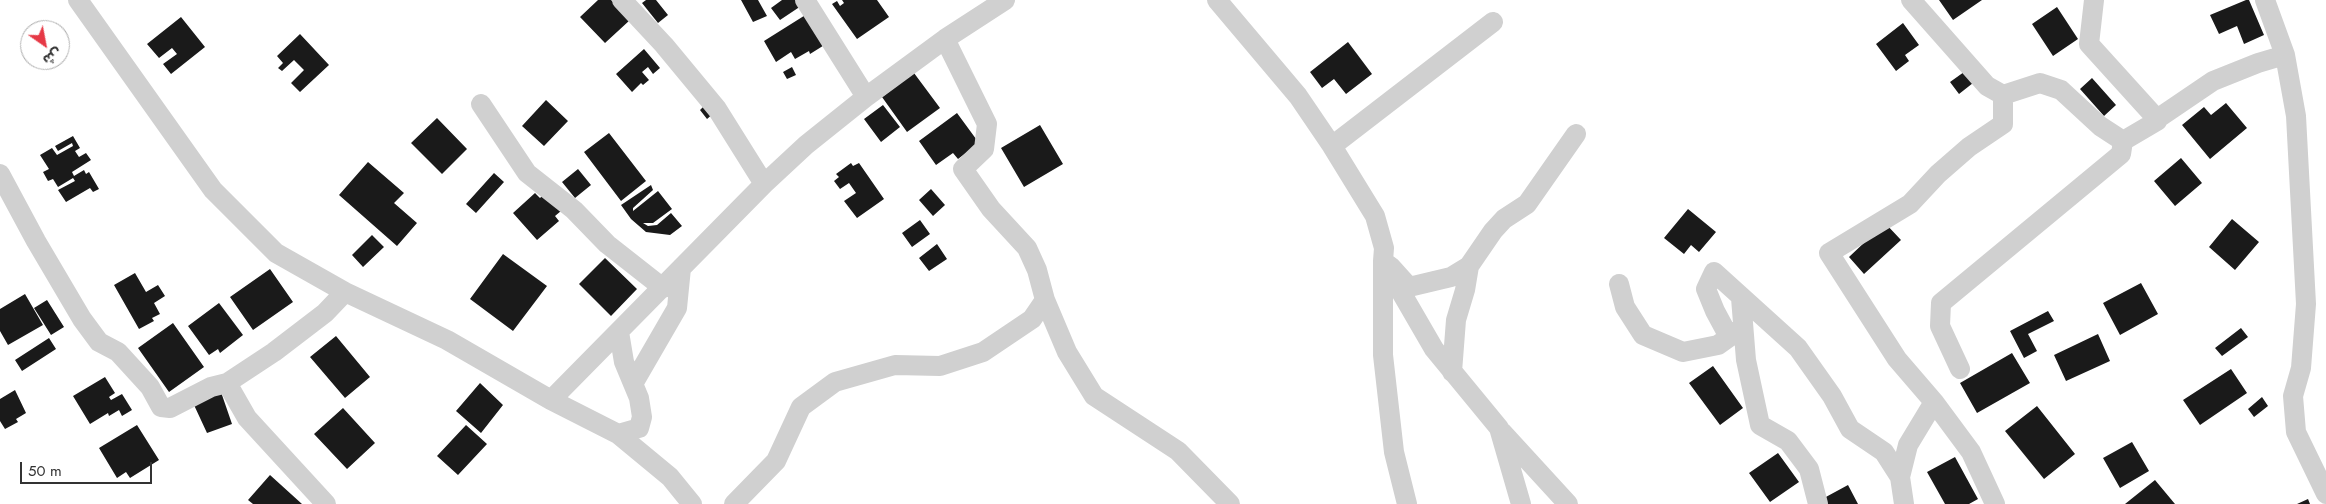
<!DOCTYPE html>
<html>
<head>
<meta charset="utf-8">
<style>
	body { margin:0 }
	#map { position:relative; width:2326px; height:504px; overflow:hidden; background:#fff; font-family:Jost,"Noto Sans Arabic",sans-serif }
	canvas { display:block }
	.north { position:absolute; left:20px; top:20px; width:50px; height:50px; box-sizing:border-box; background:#fff; border:1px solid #adadad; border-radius:50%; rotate:147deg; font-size:14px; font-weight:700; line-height:20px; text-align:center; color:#333 }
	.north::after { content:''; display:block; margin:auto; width:18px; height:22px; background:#e63946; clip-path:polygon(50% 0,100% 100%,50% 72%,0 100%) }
	.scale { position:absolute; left:20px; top:462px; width:132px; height:22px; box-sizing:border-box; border:2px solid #333; border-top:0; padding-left:6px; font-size:15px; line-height:18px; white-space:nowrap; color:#333; -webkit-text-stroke:4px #fff; paint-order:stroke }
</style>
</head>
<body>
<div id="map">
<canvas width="2326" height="504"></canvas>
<div class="north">ش</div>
<div class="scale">50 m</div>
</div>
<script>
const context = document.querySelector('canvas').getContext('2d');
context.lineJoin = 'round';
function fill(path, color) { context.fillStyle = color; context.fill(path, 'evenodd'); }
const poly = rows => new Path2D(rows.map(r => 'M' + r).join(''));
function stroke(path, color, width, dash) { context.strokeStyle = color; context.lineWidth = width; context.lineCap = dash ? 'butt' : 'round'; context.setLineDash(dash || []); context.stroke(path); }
const building = poly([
	[598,0,611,0,630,20,605,43,580,17],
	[646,0,656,0,668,15,658,23,642,3],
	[741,0,758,0,767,16,753,22],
	[782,0,797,0,801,6,780,20,771,8],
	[842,0,877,0,889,17,857,39,832,4,837,1,840,6,844,3],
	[1939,0,1982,0,1953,20],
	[2246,0,2249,0,2264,35,2244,44,2237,26,2219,34,2210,15],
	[2057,7,2078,39,2053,56,2032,24],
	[807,14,826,44,810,54,809,51,795,59,791,52,776,62,764,41],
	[181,17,205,47,171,74,163,64,177,54,172,48,159,58,147,44],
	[1903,23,1919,45,1905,55,1909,61,1896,71,1876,44],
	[300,34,329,65,300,92,291,83,304,70,294,60,282,71,278,68,283,63,277,56],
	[1348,42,1372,74,1346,94,1334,79,1322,88,1310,72],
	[644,49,660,68,653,74,648,67,642,72,649,80,643,85,641,83,632,92,616,74],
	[792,67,796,75,787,79,783,72],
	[1964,72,1973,83,1959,94,1950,82],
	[914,73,940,108,907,132,882,97],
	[2092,78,2116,105,2104,116,2080,89],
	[546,100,568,121,544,146,522,126],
	[2226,103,2247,128,2210,159,2182,125,2204,107,2211,115],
	[706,104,714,113,707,119,700,110],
	[883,105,900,127,881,142,864,119],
	[957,113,979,143,958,159,953,153,936,165,919,141],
	[437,118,467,149,442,174,411,143],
	[1040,125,1063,164,1024,187,1001,148],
	[609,133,646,181,621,201,584,152],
	[73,136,80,148,75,151,79,157,86,153,91,160,72,172,74,176,84,170,86,174,89,172,99,189,93,192,90,188,66,202,58,190,75,181,73,178,58,187,53,179,48,181,43,172,49,169,40,155,52,148,57,155,73,146,72,143,58,151,55,146],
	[2181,158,2202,183,2175,206,2154,181],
	[368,162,404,193,394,203,417,223,397,246,339,195],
	[851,163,853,166,859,163,884,199,857,218,844,201,856,193,849,183,840,189,834,181,839,177,836,174],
	[578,169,591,185,575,198,562,182],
	[494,173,504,182,476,213,466,204],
	[651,185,653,190,633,208,633,211,658,191,672,209,653,223,643,223,648,226,657,225,671,213,682,226,670,235,646,232,631,219,621,205],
	[931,189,945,205,933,216,919,200],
	[535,193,540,198,545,193,561,211,555,216,559,221,537,240,513,213],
	[1688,209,1716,232,1699,252,1691,245,1684,254,1664,238],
	[2232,219,2259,242,2235,270,2209,247],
	[920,220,930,234,912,247,902,233],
	[1885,223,1901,240,1864,274,1849,257],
	[372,235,384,247,363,267,352,255],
	[937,244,947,259,929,271,919,258],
	[503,254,547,286,513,331,470,299],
	[605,258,637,289,611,316,579,284],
	[270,269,293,302,253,330,230,297],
	[135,273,146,292,158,285,165,296,154,303,160,314,152,318,154,321,139,329,114,285],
	[2141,283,2158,314,2120,335,2103,303],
	[25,294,43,325,8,345,0,331,0,309],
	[47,300,64,327,51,335,34,308],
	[219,303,243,335,220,353,218,349,209,355,188,326],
	[2048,311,2054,321,2028,334,2037,351,2024,358,2010,331],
	[173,323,204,367,169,392,138,348],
	[2241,328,2248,337,2222,356,2215,348],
	[2098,334,2110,361,2066,381,2054,355],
	[336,336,370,377,345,398,310,357],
	[49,338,56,349,22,371,15,360],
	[2012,353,2030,383,1977,413,1960,383],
	[1713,366,1743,408,1720,425,1689,383],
	[2231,369,2247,393,2200,425,2183,400],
	[105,377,115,393,109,397,111,400,122,394,132,410,122,416,119,410,109,416,108,413,90,424,73,396],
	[480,383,503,405,481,433,456,411],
	[15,390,26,413,16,419,18,422,5,429,0,421,0,399],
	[221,392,232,424,207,433,194,405],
	[2262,397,2268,406,2254,417,2248,409],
	[2037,406,2075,454,2044,479,2005,431],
	[343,408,375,443,347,469,314,434],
	[137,425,159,460,130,478,126,472,117,478,99,448],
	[466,425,487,444,458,475,437,456],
	[2132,442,2149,471,2120,488,2103,458],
	[1778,453,1799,482,1770,502,1749,473],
	[1955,457,1978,499,1969,504,1945,504,1927,472],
	[270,475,302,504,253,504,248,500],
	[2155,480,2175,504,2125,504],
	[1848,485,1858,504,1827,504,1824,498],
	[2308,499,2310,504,2297,504]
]);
const minor = poly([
	[78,0,213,190,276,253,345,292,447,340,551,400,618,434,670,477,692,504],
	[622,0,664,45,717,109,764,184],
	[805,0,866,97],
	[1217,0,1298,96,1332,146,1375,216,1384,248,1383,261,1391,267,1409,287,1451,277,1469,266],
	[1911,0,1987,86,2003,95,2040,83,2061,90,2100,126,2123,141,2157,121,2157,119,2213,81,2258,63,2285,55],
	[2094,0,2089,44,2157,119],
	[2265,0,2285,55,2296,116,2306,304,2301,368,2293,396,2296,432,2326,494],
	[481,104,527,173,574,210,607,244,663,288],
	[1332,146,1493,22],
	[0,174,36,241,82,319,99,342,118,352,150,387,161,407,170,408,211,387,227,383,274,352,325,313,345,292],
	[1619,284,1625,307,1643,335,1683,352,1718,345,1739,330],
	[1741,298,1746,360,1760,425,1788,441,1809,469,1818,504],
	[1045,300,1067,352,1094,396,1178,451,1230,504],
	[1729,337,1715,311,1706,289,1714,272,1798,348,1832,396,1850,429,1884,452,1900,477,1904,504],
	[1960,369,1940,326,1941,303,2121,154,2123,141],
	[1452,372,1456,320,1465,290,1469,266,1493,231,1504,219,1527,204,1576,134],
	[227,383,247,418,326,504],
	[633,384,677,308,681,268],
	[551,400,764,184,806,145,866,97,945,39,1005,0],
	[1934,402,1971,452,1995,504],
	[1502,432,1568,504],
	[618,434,639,428,642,417,639,398,624,362,619,332],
	[1900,477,1908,445,1934,402,1897,359,1829,253,1910,204,1938,174,1969,147,2003,124,2003,95],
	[734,504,776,461,801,407,835,382,895,365,940,366,983,352,1032,319,1045,300,1037,270,1027,248,991,209,963,169,984,149,987,124,945,39],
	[1407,504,1394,452,1383,355,1383,261,1434,349,1499,428,1521,504]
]);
fill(building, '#1a1a1a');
stroke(minor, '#d0d0d0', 20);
</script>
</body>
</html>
